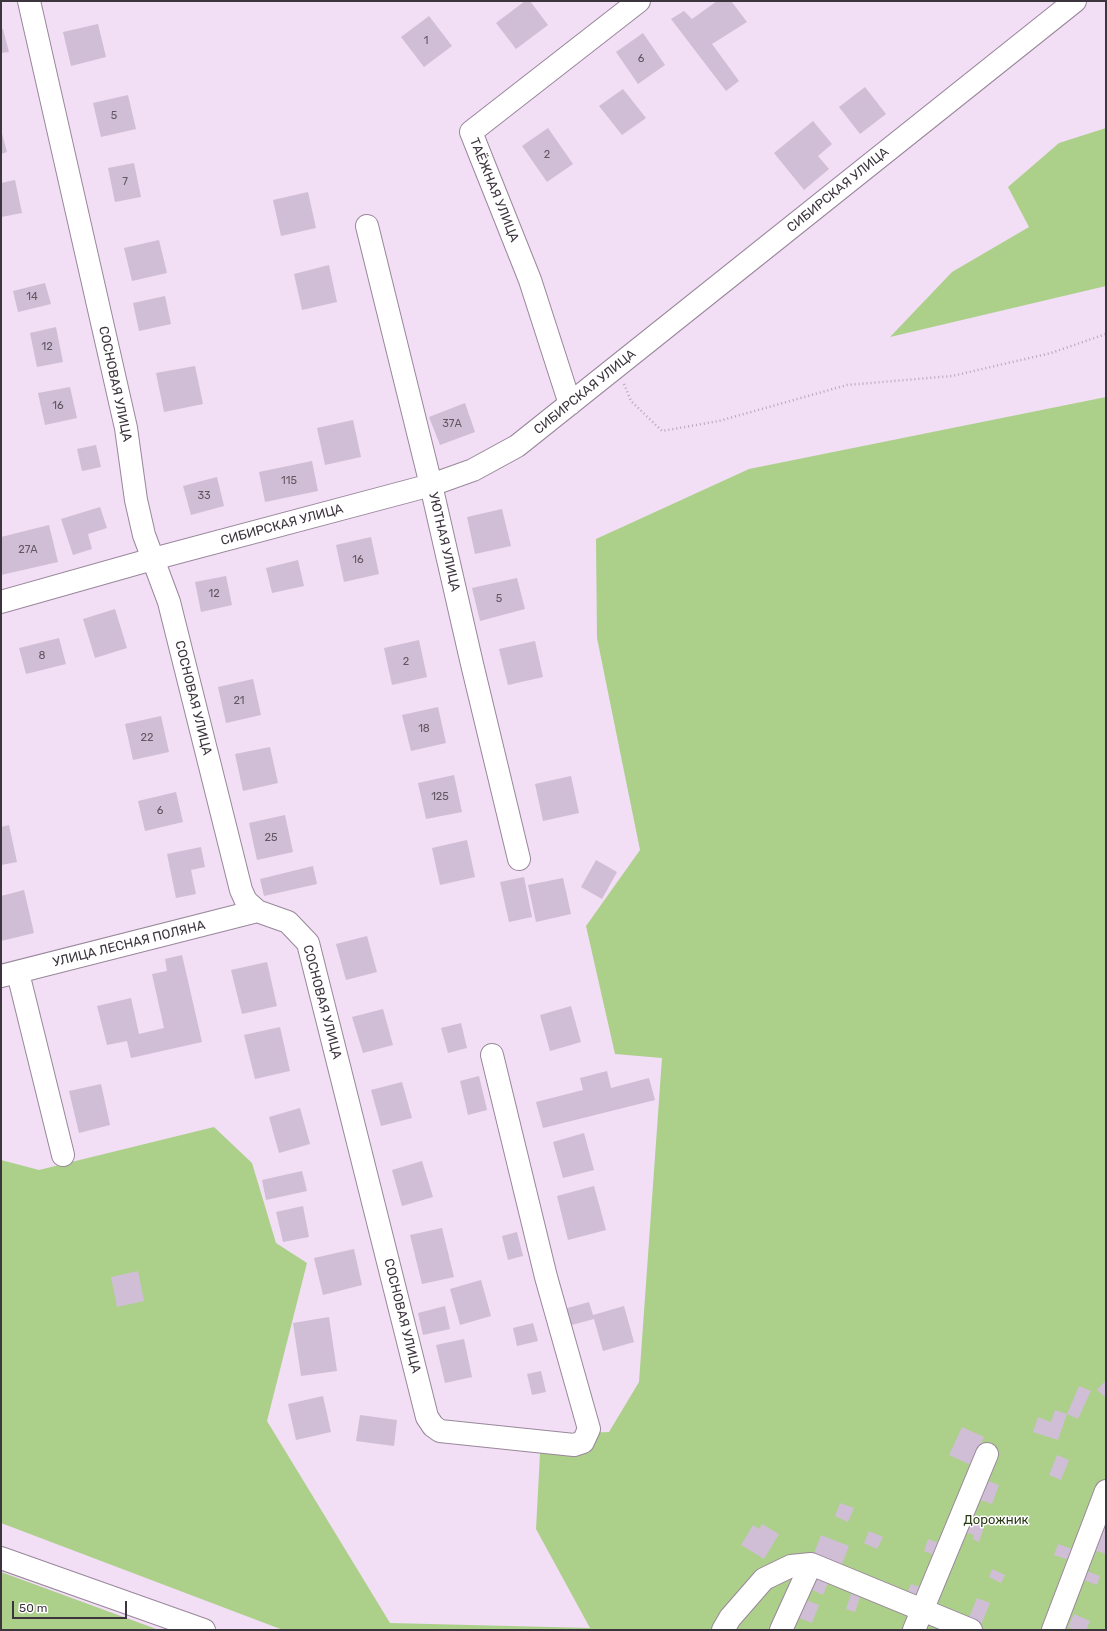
<!DOCTYPE html>
<html>
<head>
<meta charset="utf-8">
<style>
	body { margin:0 }
	#map { position:relative; width:1107px; height:1631px; overflow:hidden; background:#f2def5; font-family:Rubik,sans-serif }
	canvas { display:block }
	.frame { position:absolute; inset:0; border:2px solid #3c353d; pointer-events:none }
	.scale { position:absolute; left:12px; top:1601px; width:115px; height:18px; box-sizing:border-box; border:2px solid #3c353d; border-top:0; padding-left:5px; font-size:12px; line-height:14px; white-space:nowrap; color:#3c353d; -webkit-text-stroke:3px #fff; paint-order:stroke }
</style>
</head>
<body>
<div id="map">
<canvas width="1107" height="1631"></canvas>
<div class="frame"></div>
<div class="scale">50 m</div>
</div>
<script>
const context = document.querySelector('canvas').getContext('2d');
context.lineJoin = 'round';
function fill(path, color) { context.fillStyle = color; context.fill(path, 'evenodd'); }
const poly = rows => new Path2D(rows.map(r => 'M' + r).join(''));
function stroke(path, color, width, dash) { context.strokeStyle = color; context.lineWidth = width; context.lineCap = dash ? 'butt' : 'round'; context.setLineDash(dash || []); context.stroke(path); }
function write(font, color, halo, rows, align = 'center') {
  context.font = font + ' Rubik,sans-serif'; context.lineWidth = 3; context.setLineDash([]); context.textBaseline = 'middle'; context.strokeStyle = halo; context.fillStyle = color; for (const [text, x, y, turn = 0] of rows) {
    context.save(); context.translate(x, y); context.rotate((+turn || 0) * Math.PI / 180); context.textAlign = isNaN(turn) ? turn : align; if (halo) context.strokeText(text, 0, 0); context.fillText(text, 0, 0); context.restore();
  }
}
const green = poly([
	[1106,128,1106,286,890,337,952,272,1029,227,1008,187,1059,143],
	[1106,397,1106,1630,283,1630,1,1523,1,1160,39,1170,214,1127,252,1163,276,1243,307,1263,267,1421,390,1623,590,1628,536,1529,541,1435,609,1432,639,1382,662,1058,615,1054,586,926,640,850,597,638,596,539,749,469],
	[1,1572,159,1630,1,1630]
]);
const building = poly([
	[525,1,530,1,548,25,516,49,496,23],
	[717,1,731,1,747,22,712,44,739,81,726,91,671,19,684,11,692,19],
	[429,16,452,46,424,67,401,37],
	[98,24,106,57,71,66,63,32],
	[1,29,3,29,9,52,1,53],
	[643,33,665,65,638,84,616,52],
	[865,87,886,114,860,134,839,107],
	[623,89,646,118,622,135,599,106],
	[128,95,136,129,101,137,93,103],
	[813,121,832,144,818,156,829,169,804,190,774,153],
	[548,128,573,164,547,182,522,146],
	[1,130,7,152,1,154],
	[134,163,141,197,115,202,108,168],
	[15,180,22,213,1,217,1,183],
	[308,192,316,228,281,236,273,200],
	[159,240,167,273,132,281,124,248],
	[329,265,337,302,302,310,294,274],
	[45,283,51,304,18,312,13,291],
	[165,296,171,324,139,331,133,303],
	[56,327,63,362,37,367,30,333],
	[195,366,203,404,164,412,156,373],
	[70,387,77,418,45,425,38,393],
	[465,403,475,432,440,445,429,417],
	[353,420,361,457,325,465,317,428],
	[96,445,101,467,82,471,77,449],
	[312,461,318,491,265,502,259,472],
	[217,477,224,506,191,515,183,486],
	[100,507,107,528,88,534,92,549,73,555,61,519],
	[502,509,511,546,475,554,467,517],
	[49,525,58,562,1,575,1,537],
	[371,537,379,574,344,582,336,545],
	[298,560,304,586,272,593,266,568],
	[226,576,232,605,201,612,195,582],
	[517,578,525,609,480,621,472,588],
	[115,609,127,648,95,658,83,619],
	[59,638,66,664,26,674,19,648],
	[419,640,427,677,392,685,384,648],
	[535,641,543,677,508,685,499,649],
	[253,679,261,715,226,723,218,687],
	[438,707,446,743,411,751,402,715],
	[161,716,169,752,133,760,125,724],
	[270,747,278,783,243,791,235,754],
	[454,775,462,812,426,819,418,783],
	[571,776,579,813,543,821,535,784],
	[176,792,183,822,145,831,138,801],
	[285,815,293,852,257,860,249,823],
	[9,825,17,862,1,865,1,827],
	[467,840,475,877,440,885,432,848],
	[201,847,205,867,191,870,196,894,176,898,167,854],
	[596,860,617,872,602,899,581,887],
	[313,866,317,884,264,896,260,879],
	[524,877,532,917,509,922,500,882],
	[563,878,571,914,536,922,528,885],
	[24,890,34,933,1,941,1,896],
	[367,936,377,972,346,980,336,944],
	[182,955,202,1042,131,1058,127,1041,107,1045,97,1006,131,998,139,1034,164,1028,152,974,167,971,165,959],
	[267,962,277,1006,242,1014,231,970],
	[571,1006,581,1042,550,1051,540,1015],
	[383,1009,393,1045,363,1053,352,1017],
	[461,1023,467,1048,448,1053,441,1028],
	[280,1027,290,1071,255,1079,244,1035],
	[607,1071,611,1088,649,1078,655,1100,543,1128,536,1102,583,1090,580,1078],
	[479,1076,487,1110,468,1115,460,1081],
	[402,1082,412,1118,381,1126,371,1090],
	[101,1084,110,1125,79,1133,69,1091],
	[300,1108,310,1144,279,1153,269,1117],
	[584,1133,594,1170,563,1178,553,1142],
	[422,1161,433,1197,402,1206,392,1170],
	[302,1171,307,1191,266,1200,262,1180],
	[594,1186,606,1230,568,1240,557,1196],
	[303,1206,309,1237,283,1242,276,1212],
	[442,1228,454,1277,422,1284,410,1235],
	[517,1232,523,1256,508,1260,502,1236],
	[354,1249,362,1285,323,1295,314,1258],
	[138,1271,144,1301,117,1307,111,1277],
	[481,1280,491,1316,460,1325,450,1289],
	[589,1302,593,1315,624,1306,634,1342,603,1351,594,1319,568,1326,564,1309],
	[445,1306,450,1329,423,1335,418,1313],
	[329,1317,337,1371,301,1376,293,1323],
	[533,1323,538,1341,517,1346,513,1328],
	[464,1339,472,1377,445,1383,436,1345],
	[541,1371,546,1392,532,1395,527,1374],
	[1106,1380,1106,1398,1097,1390],
	[1079,1386,1091,1391,1078,1419,1067,1414,1058,1440,1033,1432,1038,1417,1051,1422,1055,1410,1067,1414],
	[323,1396,331,1432,296,1440,288,1404],
	[360,1415,397,1420,394,1446,356,1441],
	[962,1427,984,1437,971,1465,949,1455],
	[1057,1455,1069,1460,1061,1480,1049,1475],
	[985,1480,999,1485,992,1504,978,1499],
	[840,1503,854,1508,848,1522,835,1516],
	[966,1520,984,1527,979,1542,973,1539,974,1535,962,1531],
	[762,1524,779,1534,764,1559,741,1545,753,1525,759,1529],
	[1100,1527,1106,1529,1106,1554,1093,1550],
	[869,1531,883,1537,877,1549,864,1543],
	[821,1535,849,1546,841,1567,813,1556],
	[928,1539,941,1544,937,1556,924,1551],
	[1058,1544,1075,1550,1072,1561,1054,1555],
	[992,1569,1005,1575,1001,1583,989,1577],
	[1084,1570,1100,1576,1097,1585,1081,1579],
	[811,1575,828,1583,823,1595,806,1587],
	[911,1584,923,1588,919,1599,907,1594],
	[851,1594,860,1597,855,1612,846,1609],
	[801,1598,819,1605,812,1623,794,1616],
	[977,1598,990,1603,981,1625,968,1620],
	[1074,1614,1090,1621,1086,1630,1075,1630,1068,1627]
]);
const path = poly([
	[624,384,631,401,662,431,719,421,847,385,952,376,1051,353,1106,334]
]);
const minor = poly([
	[29,1,126,428,136,500,144,535,169,602,241,890,246,901,257,911,288,922,308,943,427,1417,433,1426,440,1431,574,1445,583,1442,589,1429,546,1277,492,1055],
	[367,226,431,485,472,664,519,859],
	[570,404,530,280,471,132,639,1],
	[1,602,153,559,431,485,473,470,517,446,1075,1],
	[18,973,63,1155],
	[1,976,257,911],
	[1,1558,204,1630],
	[723,1630,730,1618,764,1579,791,1566,811,1564,971,1630],
	[781,1630,811,1564],
	[914,1630,987,1454],
	[1053,1630,1106,1491]
]);
const numberNames = [
	["1",426,41],
	["6",641,59],
	["5",114,116],
	["2",547,155],
	["7",125,182],
	["14",32,297],
	["12",47,347],
	["16",58,406],
	["37А",452,424],
	["115",289,481],
	["33",204,496],
	["27А",28,550],
	["16",358,560],
	["12",214,594],
	["5",499,599],
	["8",42,656],
	["2",406,662],
	["21",239,701],
	["18",424,729],
	["22",147,738],
	["125",440,797],
	["6",160,811],
	["25",271,838]
];
const streetNames = [
	["ТАЁЖНАЯ УЛИЦА",494,190,68],
	["СИБИРСКАЯ УЛИЦА",838,190,-39],
	["СОСНОВАЯ УЛИЦА",115,384,78],
	["СИБИРСКАЯ УЛИЦА",585,392,-39],
	["СИБИРСКАЯ УЛИЦА",282,525,-15],
	["УЮТНАЯ УЛИЦА",444,542,77],
	["СОСНОВАЯ УЛИЦА",193,698,76],
	["УЛИЦА ЛЕСНАЯ ПОЛЯНА",129,944,-14],
	["СОСНОВАЯ УЛИЦА",322,1002,75],
	["СОСНОВАЯ УЛИЦА",402,1316,76]
];
const parkNames = [
	["Дорожник",996,1520]
];
fill(green, '#acd08a');
fill(building, '#cfbed5');
stroke(minor, '#99879b', 24);
stroke(path, '#b7a7b9', 2.5, [1, 3]);
stroke(minor, '#fff', 22);
write('11px', '#615763', null, numberNames);
write('13px', '#3c353d', '#fff', streetNames);
write('13px', '#293b16', '#fff', parkNames);
</script>
</body>
</html>
